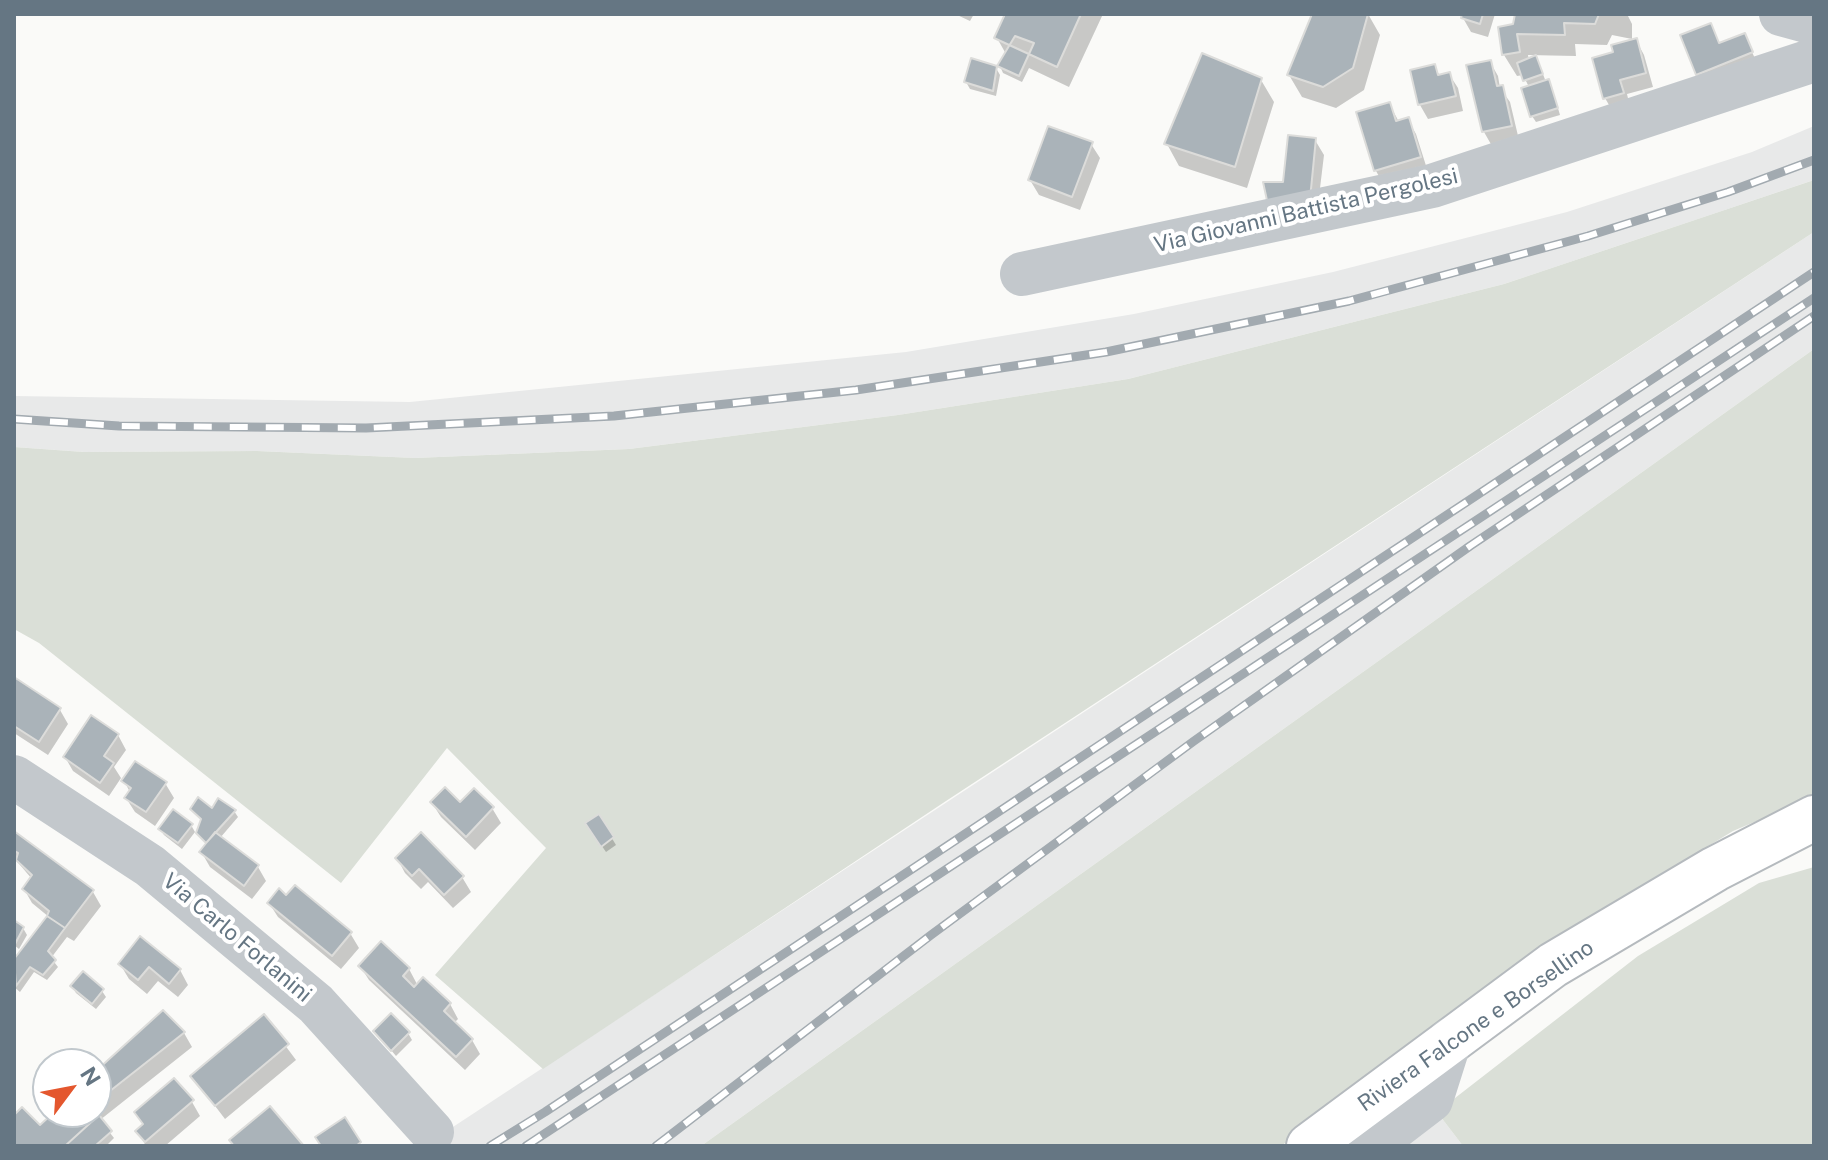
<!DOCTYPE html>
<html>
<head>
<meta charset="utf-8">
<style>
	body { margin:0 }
	#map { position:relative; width:1828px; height:1160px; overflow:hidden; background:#fafaf8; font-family:"Public Sans",sans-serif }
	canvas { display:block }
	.frame { position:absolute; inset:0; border:16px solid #657683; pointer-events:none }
	.north { position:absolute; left:32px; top:1048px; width:80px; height:80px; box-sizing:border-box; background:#fff; border:2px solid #c1c8cd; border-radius:50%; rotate:58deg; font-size:22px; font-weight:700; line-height:32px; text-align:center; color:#657683 }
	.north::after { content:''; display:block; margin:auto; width:28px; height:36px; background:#e4572e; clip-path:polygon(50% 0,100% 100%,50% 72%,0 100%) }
</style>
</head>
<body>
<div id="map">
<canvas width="1828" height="1160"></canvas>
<div class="frame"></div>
<div class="north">N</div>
</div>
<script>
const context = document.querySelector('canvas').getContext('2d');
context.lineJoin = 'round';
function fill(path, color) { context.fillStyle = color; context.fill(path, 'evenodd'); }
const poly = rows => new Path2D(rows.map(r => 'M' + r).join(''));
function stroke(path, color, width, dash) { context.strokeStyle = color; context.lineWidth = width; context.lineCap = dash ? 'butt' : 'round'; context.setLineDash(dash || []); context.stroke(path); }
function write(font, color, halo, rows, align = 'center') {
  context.font = font + ' "Public Sans",sans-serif'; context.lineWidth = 8; context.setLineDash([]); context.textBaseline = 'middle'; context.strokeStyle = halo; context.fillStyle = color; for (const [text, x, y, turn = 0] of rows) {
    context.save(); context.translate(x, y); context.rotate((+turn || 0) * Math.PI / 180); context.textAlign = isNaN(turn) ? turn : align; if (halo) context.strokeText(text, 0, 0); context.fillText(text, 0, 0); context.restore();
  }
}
const built = poly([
	[1814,126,1814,180,1504,284,1128,379,898,415,629,449,415,458,257,451,84,452,14,447,14,396,410,402,906,352,1134,314,1333,272,1567,212,1752,152],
	[1814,232,1814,349,701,1146,424,1146],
	[1437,1112,1463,1146,1392,1146]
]);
const green = poly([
	[1814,180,1814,232,946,801,543,1069,435,975,546,848,447,748,341,883,39,643,14,629,14,447,84,452,257,451,415,458,629,449,898,415,1128,379,1504,284],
	[1814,349,1814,797,1733,831,1605,909,1281,1146,701,1146],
	[1814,867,1814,1146,1463,1146,1437,1112,1638,956,1759,883]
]);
const shadow = poly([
	[955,14,974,14,970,21],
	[1008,14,1103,14,1069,87,1029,68,1022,82,1003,73,1000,66,1006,54,997,38],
	[1314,14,1368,14,1380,35,1364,90,1336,108,1302,97,1289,75],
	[1464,14,1495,14,1488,37,1471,32,1463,18],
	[1516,14,1627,14,1632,24,1632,39,1612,35,1607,45,1575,44,1576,56,1528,55,1529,60,1539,64,1546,82,1552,88,1560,115,1536,122,1532,116,1529,87,1523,75,1517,76,1504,55,1514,26],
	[1710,25,1720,45,1744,35,1759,67,1706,88,1698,74],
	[1636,40,1644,55,1653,87,1627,94,1630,107,1613,112,1605,98,1615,53],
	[1490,62,1498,76,1500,88,1510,102,1519,140,1492,146,1484,132],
	[1434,66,1440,76,1449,74,1458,88,1463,111,1428,119,1420,105,1412,71],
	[996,68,1000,75,996,96,970,89,966,82],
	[1261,80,1274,102,1247,188,1179,166,1167,144],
	[1390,105,1399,122,1408,120,1416,134,1428,172,1384,185,1376,171,1359,114],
	[1315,140,1324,155,1317,213,1285,184],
	[1091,144,1100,158,1080,210,1039,195,1030,180],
	[14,680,60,710,68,724,48,755,14,733],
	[118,735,126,750,114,767,121,778,109,796,73,771,65,757],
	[124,781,165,783,174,798,155,826,135,812,126,798,130,792],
	[432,803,492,808,501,823,475,850,441,817],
	[192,809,234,811,238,817,220,838,258,867,266,881,252,899,210,867,202,853,207,845,198,833,202,821],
	[599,817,616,845,606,852,591,830],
	[191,825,195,832,182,849,164,835,160,829],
	[14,833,93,892,101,906,74,941,67,937,51,958,58,967,47,980,34,972,20,992,14,987,14,962,49,917,32,903,24,889,32,879,14,858],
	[397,858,462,877,471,892,453,908,428,882,421,889,405,873],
	[269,903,350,933,359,948,341,969,278,917],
	[14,923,23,928,27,935,19,949,14,945],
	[140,939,180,970,188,985,178,997,158,981,147,994,129,979,120,964],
	[360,966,409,969,418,986,450,1004,458,1019,454,1023,472,1040,480,1054,465,1070,369,980],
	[72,987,102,991,106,997,96,1009,76,993],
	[264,1017,296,1060,225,1119,193,1077],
	[375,1031,408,1033,412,1040,396,1056],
	[184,1033,192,1047,100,1120,114,1138,106,1146,14,1146,14,1118,40,1127,53,1116,50,1112,96,1112,96,1074],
	[192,1102,200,1116,165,1146,146,1146,137,1131,144,1126,136,1113]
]);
const building = poly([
	[1005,14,1081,14,1057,67,994,38,1005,14],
	[1312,14,1368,14,1353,68,1323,87,1287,75,1312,14],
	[1462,14,1483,14,1480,24,1461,18,1462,14],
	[1515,14,1599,14,1595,24,1564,23,1565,35,1517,34,1520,52,1502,55,1498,27,1513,24,1515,14],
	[1711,23,1719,43,1745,33,1753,52,1696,75,1680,35,1711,23],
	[1015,36,1034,43,1019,76,997,66,1015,36],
	[1637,38,1646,73,1620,80,1624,93,1603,99,1592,58,1613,52,1611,45,1637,38],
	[1202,53,1262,78,1235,167,1164,144,1202,53],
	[1536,55,1543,74,1523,81,1517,63,1536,55],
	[971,58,997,66,993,91,964,82,971,58],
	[1491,60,1497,86,1503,85,1512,126,1482,132,1466,65,1491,60],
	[1435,64,1438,75,1450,72,1456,96,1418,105,1410,70,1435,64],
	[1549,79,1558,108,1530,117,1521,88,1549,79],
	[1390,102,1396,121,1409,117,1421,157,1374,171,1356,112,1390,102],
	[1048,126,1093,142,1072,197,1028,180,1048,126],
	[1288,135,1316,138,1310,199,1268,205,1263,182,1283,182,1288,135],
	[14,677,61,708,39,742,14,726,14,677],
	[91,715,119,734,104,756,114,763,100,783,63,757,91,715],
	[135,761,167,782,146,812,124,798,131,788,121,781,135,761],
	[445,787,460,802,474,788,494,807,466,837,430,802,445,787],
	[198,797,212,808,218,798,236,810,206,843,196,833,201,819,190,809,198,797],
	[173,809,193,824,178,843,158,829,173,809],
	[599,814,614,837,601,847,585,823,599,814],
	[14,831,94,890,65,928,47,916,49,911,22,889,32,875,16,860,18,853,14,851,14,831],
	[215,832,259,865,244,886,199,852,215,832],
	[421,832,464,876,444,895,419,869,412,876,395,858,421,832],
	[295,885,352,932,332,956,267,903,279,888,286,895,295,885],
	[47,916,65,928,48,951,56,960,43,975,30,967,16,986,14,959,47,916],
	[14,920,24,927,15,944,14,943,14,920],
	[140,936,181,969,169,984,149,967,138,980,118,964,140,936],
	[381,941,410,968,403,976,414,987,423,977,451,1003,444,1011,473,1039,456,1057,358,966,381,941],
	[83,971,104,989,92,1004,70,986,83,971],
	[163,1010,185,1032,96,1102,96,1071,163,1010],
	[391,1013,410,1032,391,1051,373,1031,391,1013],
	[264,1014,289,1044,215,1106,190,1076,264,1014],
	[174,1078,194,1100,145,1142,135,1131,143,1124,134,1112,174,1078],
	[48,1087,48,1108,39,1097,48,1087],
	[270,1106,304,1146,234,1146,229,1140,270,1106],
	[22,1107,40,1125,52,1114,51,1112,96,1112,99,1115,65,1146,14,1146,14,1115,22,1107],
	[99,1115,112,1131,95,1146,65,1146,99,1115],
	[345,1117,361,1142,356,1146,321,1146,315,1137,345,1117]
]);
const minor = poly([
	[1781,14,1814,23],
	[1022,274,1432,186,1814,60],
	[14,777,150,866,316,1004,432,1132],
	[1371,1146,1431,1100,1450,1040]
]);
const major = poly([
	[1309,1146,1553,965,1715,869,1814,818]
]);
const rail = poly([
	[14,419,119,426,366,428,614,416,856,390,1106,352,1349,301,1588,236,1728,192,1814,160],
	[490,1146,545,1112,1814,272],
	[526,1146,1814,298],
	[656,1146,931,935,1194,741,1470,546,1814,316]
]);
const streetNames = [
	["Via Giovanni Battista Pergolesi",1306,211,-13],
	["Via Carlo Forlanini",237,938,40],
	["Riviera Falcone e Borsellino",1476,1026,-35]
];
fill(built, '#e8e9e9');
fill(green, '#dadfd7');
fill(shadow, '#0003');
fill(building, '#aab3b9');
stroke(building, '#dcdcda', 2);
stroke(major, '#b5babe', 48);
stroke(minor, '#c3c8cc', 44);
stroke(major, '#fff', 44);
stroke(rail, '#a2aab0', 9);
stroke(rail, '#fff', 6, [18]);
write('22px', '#657683', '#fff', streetNames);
</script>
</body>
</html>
